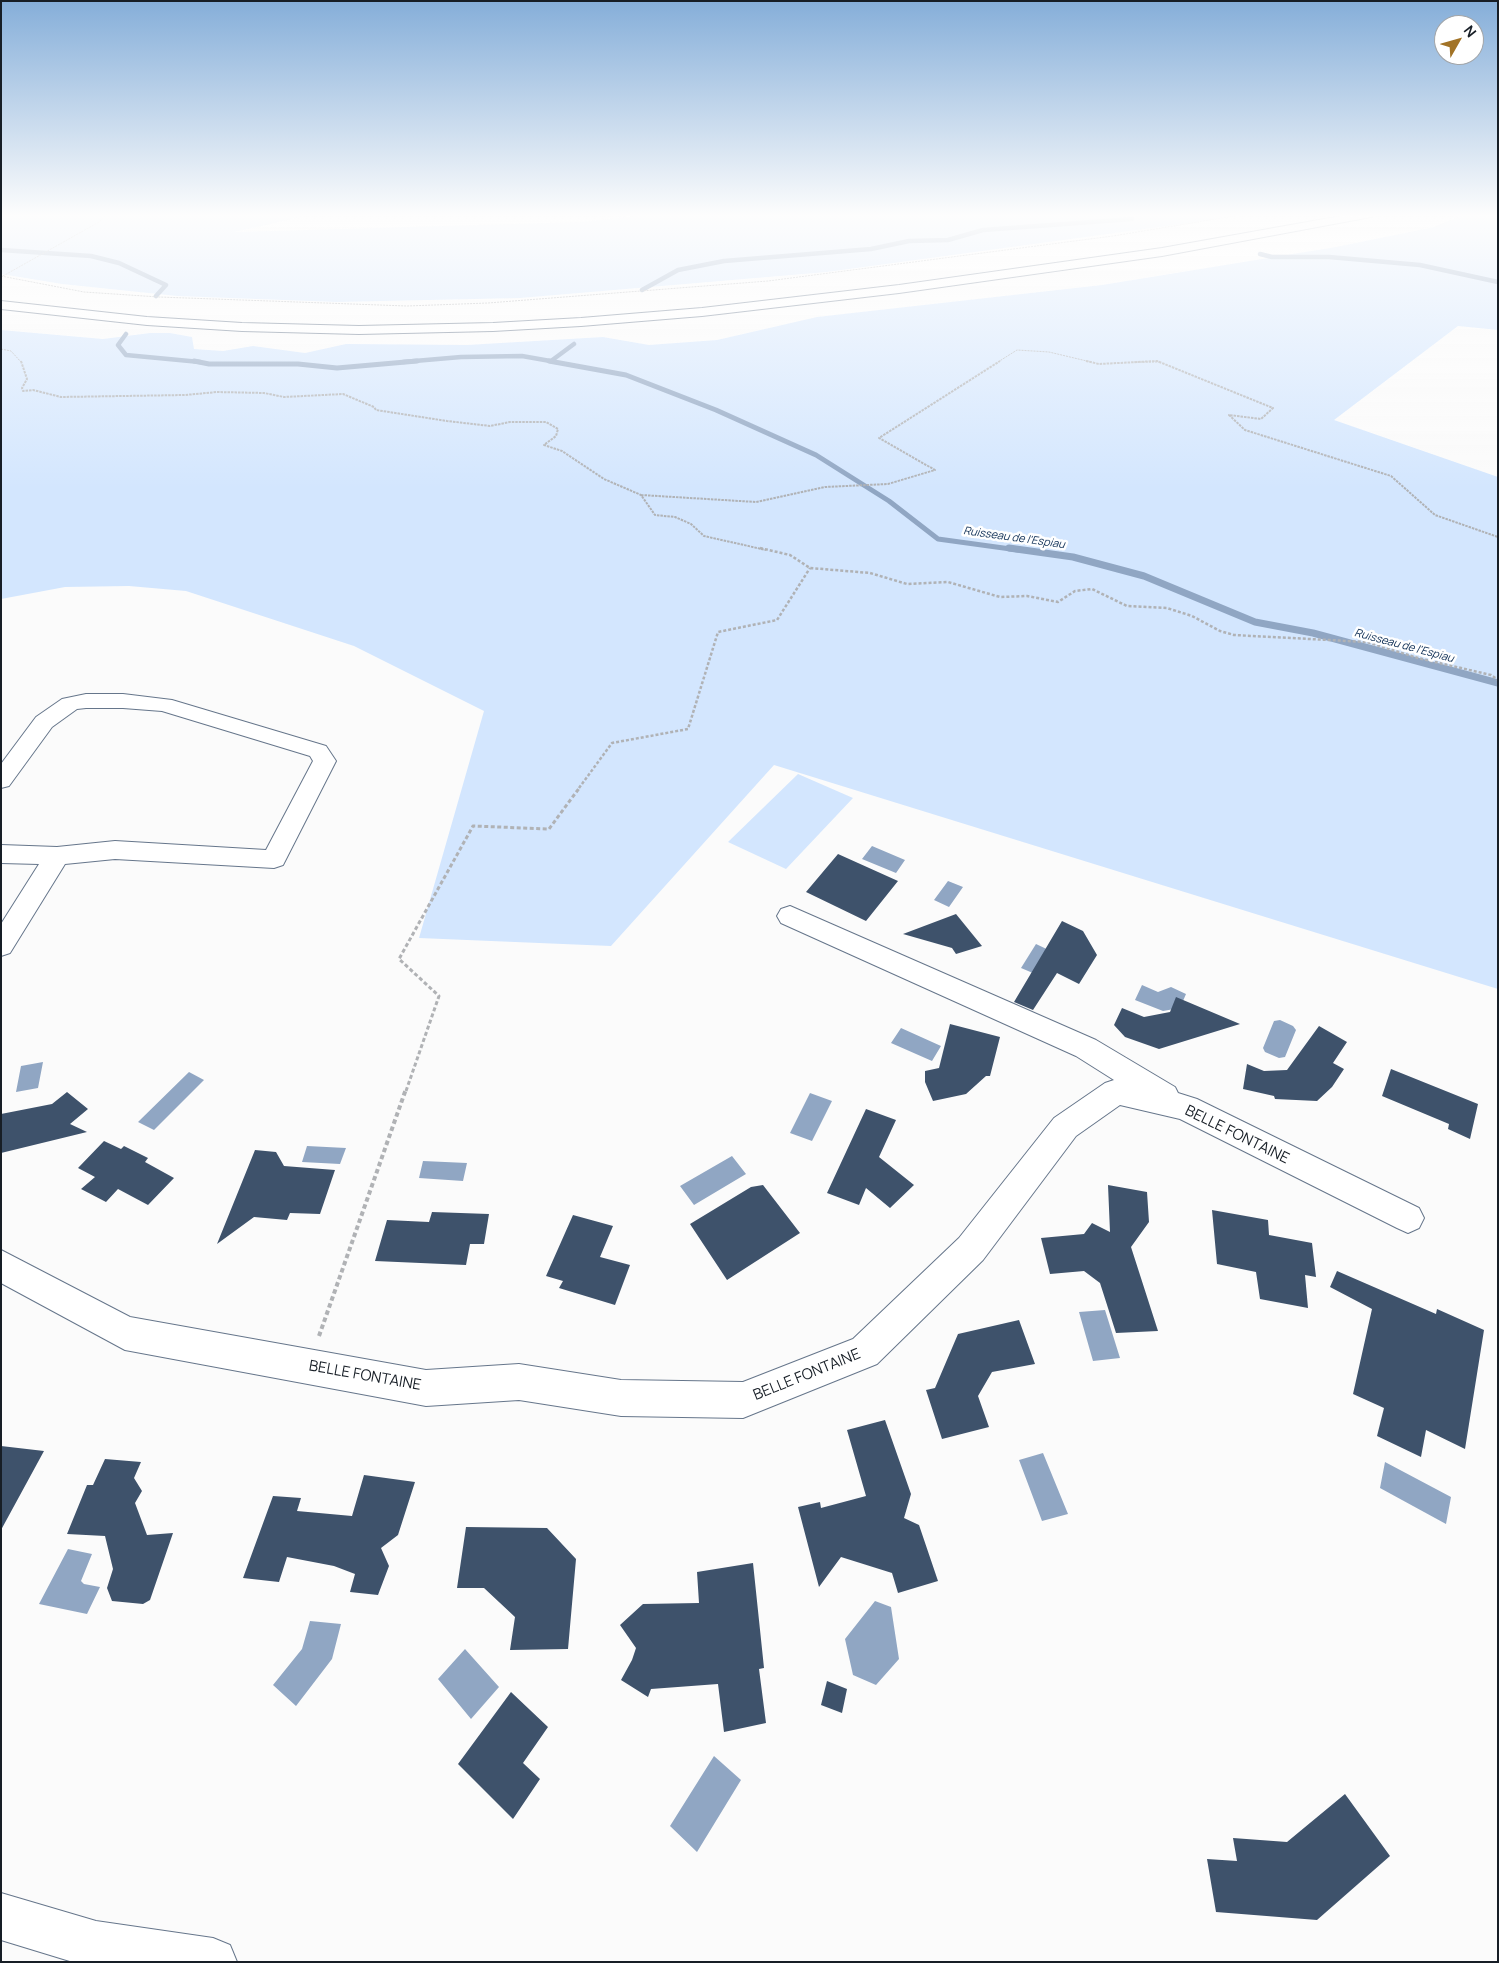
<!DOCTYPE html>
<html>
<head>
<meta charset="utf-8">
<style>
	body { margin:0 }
	#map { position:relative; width:1499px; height:1963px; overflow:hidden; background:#fbfbfb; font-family:Manrope,sans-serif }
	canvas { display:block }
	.frame { position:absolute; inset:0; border:2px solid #171e26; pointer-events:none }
	.north { position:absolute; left:1434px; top:15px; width:50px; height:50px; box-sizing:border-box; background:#fff; border:1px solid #a2a5a8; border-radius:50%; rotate:52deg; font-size:14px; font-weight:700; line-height:20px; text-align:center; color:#171e26 }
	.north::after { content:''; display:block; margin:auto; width:18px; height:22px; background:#a27326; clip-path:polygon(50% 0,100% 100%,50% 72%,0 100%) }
</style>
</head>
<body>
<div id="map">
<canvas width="1499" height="1963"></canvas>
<div class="frame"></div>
<div class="north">N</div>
</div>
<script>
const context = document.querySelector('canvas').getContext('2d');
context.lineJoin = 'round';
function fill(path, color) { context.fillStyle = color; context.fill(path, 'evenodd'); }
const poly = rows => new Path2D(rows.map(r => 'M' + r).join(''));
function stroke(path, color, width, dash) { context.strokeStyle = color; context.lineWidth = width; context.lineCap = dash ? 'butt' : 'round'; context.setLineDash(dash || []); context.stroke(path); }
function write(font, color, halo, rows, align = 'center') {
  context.font = font + ' Manrope,sans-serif'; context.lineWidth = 5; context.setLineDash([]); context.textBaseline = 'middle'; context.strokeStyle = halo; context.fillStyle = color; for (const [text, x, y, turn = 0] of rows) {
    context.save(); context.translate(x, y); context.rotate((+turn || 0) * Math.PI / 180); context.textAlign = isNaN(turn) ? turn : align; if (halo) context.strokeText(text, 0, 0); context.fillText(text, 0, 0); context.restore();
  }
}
const green = poly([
	[1,214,313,214,235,232,583,222,650,214,1255,214,827,272,520,298,337,302,177,296,62,284,1,274],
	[1465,214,1498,214,1498,330,1458,326,1334,420,1498,477,1498,989,774,765,611,946,419,938,484,711,354,646,186,591,129,586,65,587,1,599,1,330,103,339,150,333,170,333,192,337,194,349,223,351,253,346,305,353,346,344,467,345,603,337,649,345,717,340,817,317,1102,285,1336,247,1434,227],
	[798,774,853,798,786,869,728,842]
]);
const water = poly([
	[872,846,905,860,896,873,862,859],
	[948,881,963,887,949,907,934,900],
	[1036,944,1055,953,1040,976,1021,968],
	[1142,985,1158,992,1171,987,1186,994,1180,1008,1163,1011,1135,1000],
	[1280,1020,1293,1026,1296,1030,1285,1057,1279,1058,1265,1052,1263,1048,1274,1021],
	[901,1028,941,1046,932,1061,891,1043],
	[43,1062,38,1088,16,1092,21,1066],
	[189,1072,204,1080,154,1130,138,1122],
	[810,1093,832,1101,812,1141,790,1133],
	[307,1146,346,1148,340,1164,302,1162],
	[732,1156,746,1174,694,1205,680,1186],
	[423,1161,467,1163,463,1181,419,1178],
	[1105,1310,1120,1358,1093,1361,1079,1312],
	[1043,1453,1068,1514,1042,1521,1019,1460],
	[1385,1462,1451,1497,1446,1524,1380,1488],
	[68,1549,92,1554,81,1581,84,1584,100,1587,87,1614,39,1604],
	[875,1601,891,1607,899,1659,876,1685,853,1675,845,1639],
	[310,1621,341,1624,332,1659,296,1706,273,1685,302,1649],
	[465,1649,499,1687,471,1719,438,1679],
	[714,1756,741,1780,697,1852,670,1826]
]);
const streamFar2 = poly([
	[1,250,91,256,119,263,166,285,156,296],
	[1260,254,1272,257,1329,257,1420,265,1498,282],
	[642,290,678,270,724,261,871,249,909,241,948,240,983,230,1132,219],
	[126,334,118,345,126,355,200,362],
	[551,361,574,344],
	[403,362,461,357,522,356,556,362]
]);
const streamFar1 = poly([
	[194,361,209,364,298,364,337,368,417,361],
	[549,361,626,375,716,410,816,455,889,501,938,539,1018,550]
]);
const stream = poly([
	[1009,548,1073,557,1144,576,1255,622,1313,633,1498,683]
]);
const building = poly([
	[838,854,898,881,866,921,806,892],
	[956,914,982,946,956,954,952,948,903,934],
	[1062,921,1083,931,1097,955,1079,984,1057,973,1033,1010,1014,1002],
	[1176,997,1240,1024,1159,1049,1125,1037,1114,1025,1122,1008,1144,1017,1170,1012],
	[950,1024,1000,1037,990,1076,986,1076,966,1094,933,1101,925,1082,925,1071,939,1068],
	[1319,1026,1347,1042,1333,1063,1344,1069,1332,1087,1317,1101,1275,1099,1274,1096,1243,1089,1247,1064,1264,1071,1287,1070],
	[1391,1069,1478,1104,1470,1139,1448,1129,1449,1124,1382,1096],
	[67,1092,88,1109,70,1124,87,1132,1,1153,1,1114,52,1104],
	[866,1109,896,1120,879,1157,914,1185,890,1208,866,1188,859,1205,827,1193],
	[104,1141,121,1149,124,1146,148,1158,145,1162,174,1178,148,1205,118,1189,106,1202,81,1189,95,1177,78,1168],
	[255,1150,276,1152,284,1166,335,1170,320,1214,290,1213,287,1220,254,1217,217,1244],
	[763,1185,800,1233,727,1280,690,1224,751,1187],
	[1108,1185,1147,1192,1149,1222,1131,1247,1158,1331,1116,1333,1100,1283,1084,1271,1050,1274,1041,1238,1084,1234,1092,1223,1110,1232],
	[1212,1210,1268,1220,1269,1235,1312,1243,1316,1277,1305,1275,1308,1308,1260,1299,1256,1272,1217,1264],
	[432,1212,489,1214,484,1244,470,1244,466,1265,375,1261,387,1220,429,1222],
	[573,1215,613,1226,600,1257,630,1265,615,1305,559,1288,563,1281,546,1276],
	[1337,1271,1436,1314,1437,1309,1484,1330,1465,1449,1426,1430,1421,1457,1377,1436,1384,1408,1353,1394,1372,1309,1330,1287],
	[1019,1320,1035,1364,992,1372,978,1396,989,1427,942,1439,926,1390,935,1388,958,1334],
	[885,1420,911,1494,904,1518,919,1525,938,1581,898,1593,892,1573,841,1557,819,1587,798,1507,820,1502,821,1508,866,1496,847,1430],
	[1,1446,44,1451,1,1530],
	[105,1459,141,1462,134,1478,142,1491,135,1503,147,1535,173,1533,150,1600,143,1604,112,1601,107,1588,113,1569,105,1536,67,1534,87,1485,93,1485],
	[364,1475,415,1482,398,1535,381,1548,389,1566,378,1595,350,1592,355,1574,334,1566,287,1557,279,1582,243,1578,273,1496,301,1498,297,1511,352,1516],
	[466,1527,547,1528,576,1559,568,1649,510,1650,515,1617,484,1588,457,1588],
	[753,1563,764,1668,759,1669,766,1723,724,1732,718,1684,651,1689,648,1697,621,1680,632,1660,636,1648,620,1625,643,1604,699,1603,697,1572],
	[827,1681,847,1689,842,1713,821,1705],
	[511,1692,548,1727,523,1763,540,1779,513,1819,458,1764],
	[1345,1794,1390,1856,1317,1920,1216,1912,1207,1859,1237,1861,1233,1838,1287,1842]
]);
const pathFar4 = poly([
	[1,276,84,292,159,297,407,306,488,303,768,281,1113,236,1246,214],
	[3,276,99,222,104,216,100,214],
	[1,349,11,351,21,362],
	[998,362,1017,350,1049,352,1091,362],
	[1134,362,1160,362]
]);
const pathFar3 = poly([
	[21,361,27,379,22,388,23,391,33,390,61,397,185,395,217,392,264,393,284,397,343,394,374,407,376,410,447,421,490,426,510,422,546,422,558,429,556,436,544,445,562,451,604,479,641,495,655,515,675,517,691,524,704,536,766,550],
	[1086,361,1099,364,1157,361,1273,408,1261,419,1229,415,1245,430,1391,476,1435,515,1498,537],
	[641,495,756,502,825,487,888,484,935,470,879,438,1000,361]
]);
const pathFar2 = poly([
	[760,548,790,555,810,568,870,573,907,584,948,582,1000,597,1027,596,1058,602,1075,591,1092,589,1127,606,1167,608,1192,616,1220,631,1234,635,1367,642,1418,658,1491,675,1498,680],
	[579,788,612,743,688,729,718,632,777,620,810,568]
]);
const pathFar1 = poly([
	[406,1091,439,996,399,959,473,826,549,829,580,787]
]);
const path = poly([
	[319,1336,406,1089]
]);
const minor = poly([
	[86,694,123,694,172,700,326,746,336,761,283,865,274,868,115,859,65,864,10,953,1,956,1,924,39,864,1,863,1,845,57,847,115,841,266,850,313,761,310,756,162,711,123,708,86,708,77,709,52,727,9,786,1,788,1,764,36,717,62,699,86,694],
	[790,906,1096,1040,1175,1087,1178,1093,1197,1099,1419,1208,1424,1218,1419,1228,1408,1233,1397,1228,1180,1119,1120,1105,1076,1136,983,1260,877,1364,743,1418,621,1416,519,1400,426,1406,125,1350,1,1283,1,1250,130,1317,426,1370,519,1364,621,1380,743,1382,853,1339,959,1238,1054,1118,1105,1083,1114,1080,1076,1056,781,923,777,916,781,909,790,906],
	[1,1893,96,1921,213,1938,230,1945,237,1962,73,1962,1,1940,1,1893]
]);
const highway = poly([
	[1352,214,1377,214,1371,217,1162,256,899,293,702,316,581,326,493,331,359,334,242,331,147,325,1,309,1,301,147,317,242,323,359,326,493,323,581,318,702,308,899,285,1162,248,1352,214]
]);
const farWaternames = [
	["Ruisseau de l'Espiau",1014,538,8],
	["Ruisseau de l'Espiau",1404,646,15]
];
const nearStreetnames = [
	["BELLE FONTAINE",1237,1135,26],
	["BELLE FONTAINE",807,1375,-22],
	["BELLE FONTAINE",365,1376,10]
];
fill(green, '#d3e6fe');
fill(water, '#90a6c3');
stroke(streamFar2, '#90a6c3', 4.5);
stroke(streamFar1, '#90a6c3', 5);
stroke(stream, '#90a6c3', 7);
fill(building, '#3e526b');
stroke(minor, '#66768b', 2);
stroke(highway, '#66768b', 2);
stroke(pathFar4, '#b0b2b5', 1, [2, 1]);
stroke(pathFar3, '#b0b2b5', 2, [2.5, 1]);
stroke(pathFar2, '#b0b2b5', 2.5, [3, 2]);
stroke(pathFar1, '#b0b2b5', 3, [4, 2.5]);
stroke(path, '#b0b2b5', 4, [4.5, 3]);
fill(minor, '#fff');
fill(highway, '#fff');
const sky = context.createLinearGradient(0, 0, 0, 489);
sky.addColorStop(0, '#85aed9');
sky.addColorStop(0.44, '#fdfdfd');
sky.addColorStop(1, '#fdfdfd00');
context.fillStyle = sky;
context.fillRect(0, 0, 1499, 489);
write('italic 11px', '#103056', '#fff', farWaternames);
write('15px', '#171e26', '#fff', nearStreetnames);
</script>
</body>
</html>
